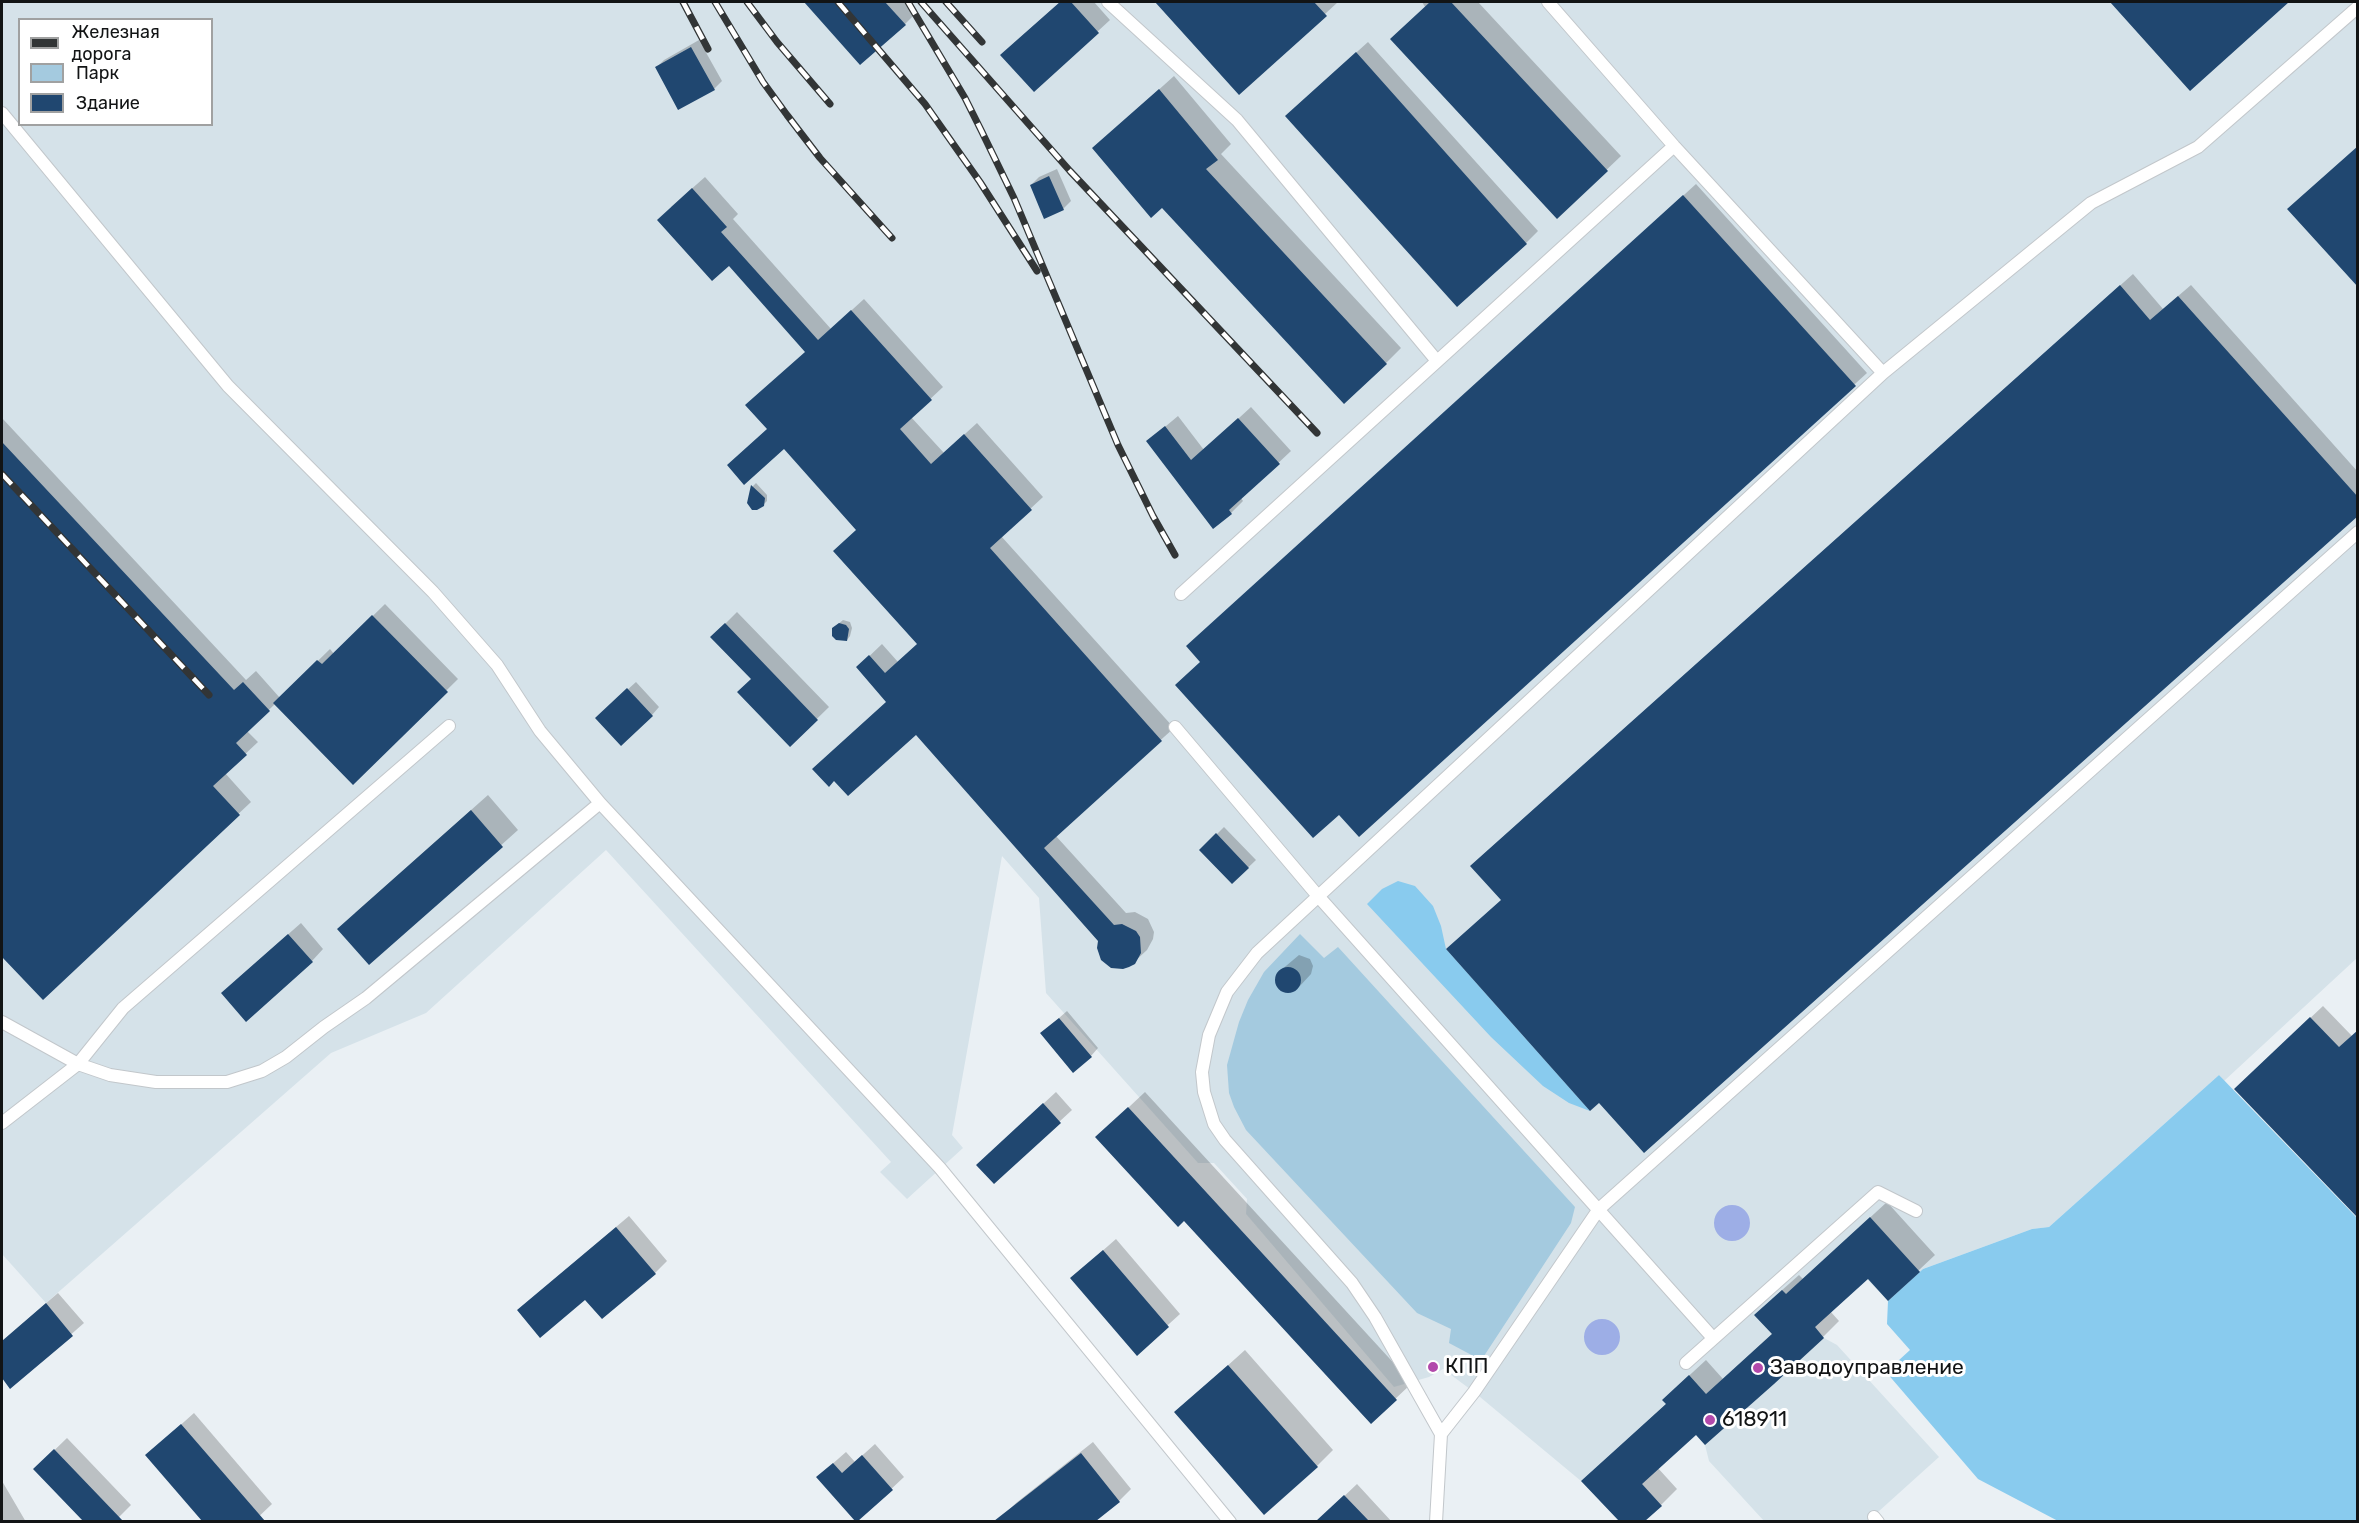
<!DOCTYPE html>
<html>
<head>
<meta charset="utf-8">
<style>
	body { margin:0 }
	#map { position:relative; width:2359px; height:1523px; overflow:hidden; background:#eaf0f4; font-family:Rubik,sans-serif }
	canvas { display:block }
	.frame { position:absolute; inset:0; border:3px solid #121415; pointer-events:none }
	.legend { position:absolute; left:18px; top:18px; width:195px; height:108px; box-sizing:border-box; background:#fff; border:2px solid #a0a1a1; margin:0; padding:8px 10px; list-style:none; font-size:18px; color:#121415 }
	.legend li { display:flex; align-items:center; gap:12px; height:30px }
	.legend b { width:30px; border:2px solid #a0a1a1 }
</style>
</head>
<body>
<div id="map">
<canvas width="2359" height="1523"></canvas>
<div class="frame"></div>
<ul class="legend">
<li><b style="height:8px;background:#323536"></b>Железная дорога</li>
<li><b style="height:16px;background:#a4cadf"></b>Парк</li>
<li><b style="height:16px;background:#204770"></b>Здание</li>
</ul>
</div>
<script>
const context = document.querySelector('canvas').getContext('2d');
context.lineJoin = 'round';
function fill(path, color) { context.fillStyle = color; context.fill(path, 'evenodd'); }
const poly = rows => new Path2D(rows.map(r => 'M' + r).join(''));
function stroke(path, color, width, dash) { context.strokeStyle = color; context.lineWidth = width; context.lineCap = dash ? 'butt' : 'round'; context.setLineDash(dash || []); context.stroke(path); }
function write(font, color, halo, rows, align = 'center') {
  context.font = font + ' Rubik,sans-serif'; context.lineWidth = 6; context.setLineDash([]); context.textBaseline = 'middle'; context.strokeStyle = halo; context.fillStyle = color; for (const [text, x, y, turn = 0] of rows) {
    context.save(); context.translate(x, y); context.rotate((+turn || 0) * Math.PI / 180); context.textAlign = isNaN(turn) ? turn : align; if (halo) context.strokeText(text, 0, 0); context.fillText(text, 0, 0); context.restore();
  }
}
const built = poly([
	[2,2,2357,2,2357,958,2224,1081,2219,1075,2049,1227,2032,1229,1923,1269,1888,1301,1867,1279,1815,1327,1824,1338,1837,1345,1939,1457,1868,1521,1764,1521,1709,1461,1705,1445,1696,1435,1642,1484,1662,1506,1645,1521,1619,1521,1581,1481,1474,1392,1443,1369,1429,1377,1394,1387,1246,1214,1247,1199,1214,1163,1198,1163,1046,993,1039,898,1002,856,952,1135,963,1148,907,1199,880,1172,891,1162,606,850,426,1013,331,1053,46,1303,2,1254],
	[20,20,212,20,212,124,20,124]
]);
const green = poly([
	[1300,934,1324,958,1338,947,1575,1207,1571,1223,1484,1356,1479,1359,1449,1343,1451,1329,1417,1313,1246,1130,1234,1107,1229,1093,1227,1065,1239,1022,1248,1000,1264,972]
]);
const forest = poly([
	[1398,881,1415,886,1433,906,1441,926,1446,949,1590,1111,1569,1103,1543,1086,1491,1037,1367,904,1382,889],
	[2219,1075,2357,1218,2357,1521,2058,1521,1978,1479,1886,1372,1910,1350,1887,1324,1888,1301,1923,1269,2032,1229,2049,1227]
]);
const water = poly([
	'1714 1223a18 18 0 1 1 36 0a18 18 0 1 1-36 0Z',
	'1584 1337a18 18 0 1 1 36 0a18 18 0 1 1-36 0Z'
]);
const shadow = poly([
	[820,2,907,2,917,12,905,24,812,9],
	[1060,2,1094,2,1110,20,1034,90,1014,43],
	[1157,2,1338,2,1239,93],
	[1422,2,1478,2,1621,156,1557,217],
	[2112,2,2287,2,2190,88],
	[699,40,722,81,714,89,656,68,664,60],
	[1368,42,1538,231,1526,243,1299,104],
	[1174,76,1231,144,1221,154,1401,348,1386,363,1163,206,1094,148],
	[1057,169,1071,201,1063,209,1031,185,1039,177],
	[705,177,738,214,733,219,831,329,864,299,943,387,911,417,944,453,977,423,1043,497,1001,536,1174,728,1055,835,1126,913,1135,912,1148,919,1154,932,1153,939,1147,950,1134,962,1099,940,858,667,882,644,898,662,918,644,858,529,769,429,807,351,729,264,671,207],
	[1696,184,1867,373,1359,835,1202,662,1200,635],
	[2133,274,2163,309,2191,285,2358,472,2358,514,1599,1101,1502,899,1484,854],
	[1251,407,1291,451,1241,498,1243,501,1231,513,1213,527,1148,441,1178,416,1204,450],
	[2,418,246,680,256,671,280,698,330,649,334,654,385,604,458,679,353,783,275,704,247,731,258,742,225,773,251,802,43,998,2,954],
	[756,483,767,495,767,501,763,505,748,502,753,486],
	[737,612,829,707,790,745,752,679,712,637],
	[843,620,850,622,852,628,850,636,847,640,837,625],
	[636,682,659,707,652,715,605,710],
	[488,795,518,830,370,963,355,913],
	[1224,827,1256,860,1233,882,1201,850],
	[301,923,323,949,312,961,235,981],
	[1299,955,1310,959,1313,966,1311,974,1299,987,1288,992,1281,989,1277,982,1280,971],
	[2323,1006,2352,1036,2358,1216,2248,1077],
	[1067,1011,1098,1048,1091,1056,1050,1026],
	[1056,1092,1072,1110,994,1182,990,1153],
	[1145,1092,1412,1383,1371,1422,1184,1219,1097,1137],
	[1887,1202,1935,1255,1888,1299,1868,1277,1830,1311,1839,1321,1823,1337,1705,1443,1696,1433,1657,1467,1677,1489,1661,1505,1643,1522,1621,1522,1583,1481,1667,1403,1680,1384,1706,1360,1723,1379,1773,1333,1772,1299,1799,1275,1803,1279],
	[629,1216,667,1261,655,1273,531,1299],
	[1116,1239,1180,1314,1137,1353,1084,1267],
	[58,1293,84,1323,11,1387,2,1376,2,1341],
	[1245,1350,1333,1450,1317,1466,1176,1412],
	[194,1413,272,1504,253,1522,204,1522,147,1455],
	[67,1438,131,1505,114,1522,85,1522,35,1469],
	[1093,1442,1131,1489,1119,1501,1094,1522,1009,1522,1004,1515,1016,1503],
	[875,1444,904,1477,857,1521,830,1466,846,1452,855,1462],
	[2,1481,26,1522,2,1522],
	[1357,1484,1392,1522,1317,1522]
]);
const building = poly([
	[804,2,885,2,906,25,860,65],
	[1060,2,1071,2,1099,33,1034,92,1000,55],
	[1155,2,1314,2,1327,16,1239,95],
	[1430,2,1451,2,1608,171,1557,219,1390,39],
	[2110,2,2289,2,2190,91],
	[691,47,715,90,678,110,655,67],
	[1356,52,1527,244,1457,307,1285,116],
	[1159,89,1218,160,1206,169,1387,364,1344,404,1162,208,1151,218,1092,148],
	[2358,146,2358,287,2287,209],
	[1049,176,1064,210,1044,219,1030,185],
	[692,188,727,227,721,232,818,340,851,310,932,400,900,429,931,464,964,434,1032,510,990,548,1162,741,1044,848,1114,925,1122,924,1136,931,1140,937,1141,953,1135,964,1129,967,1123,969,1111,968,1101,960,1097,948,1098,941,916,735,848,796,834,781,829,787,812,769,886,702,856,667,869,655,885,673,917,644,833,551,856,530,784,449,744,485,727,465,767,429,745,405,805,352,729,266,712,281,657,220],
	[1683,195,1856,386,1359,837,1339,815,1313,838,1175,685,1200,662,1186,646],
	[2120,285,2150,320,2178,296,2358,497,2358,516,1644,1153,1599,1103,1590,1111,1446,949,1501,900,1470,866],
	[1238,418,1280,464,1229,510,1232,514,1213,529,1146,441,1165,426,1191,460],
	[2,442,234,690,243,682,270,711,236,743,247,755,213,786,240,815,43,1000,2,957],
	[751,485,765,498,764,506,757,510,752,510,747,503],
	[372,615,448,692,353,785,273,703,317,660,322,664],
	[725,623,818,720,790,747,737,692,751,679,710,637],
	[839,623,846,625,849,629,847,641,836,640,832,636,832,628],
	[627,688,653,716,621,746,595,718],
	[471,810,503,847,369,965,337,929],
	[1216,833,1249,868,1232,884,1199,850],
	[288,934,313,962,246,1022,221,993],
	'1275 980a13 13 0 1 1 26 0a13 13 0 1 1-26 0Z',
	[2310,1017,2339,1047,2358,1030,2358,1218,2234,1089],
	[1059,1018,1092,1057,1073,1073,1040,1033],
	[1043,1103,1061,1123,994,1184,976,1165],
	[1128,1107,1397,1400,1371,1424,1184,1221,1178,1227,1095,1137],
	[1870,1217,1920,1272,1888,1301,1868,1279,1815,1327,1824,1338,1774,1384,1705,1445,1696,1435,1642,1484,1662,1506,1645,1521,1619,1521,1581,1481,1666,1404,1662,1400,1689,1375,1706,1394,1772,1334,1754,1315,1782,1290,1786,1294],
	[616,1227,656,1274,602,1319,585,1300,540,1338,517,1310],
	[1103,1250,1169,1327,1137,1356,1070,1278],
	[46,1303,73,1336,10,1389,2,1378,2,1341],
	[1228,1365,1318,1467,1264,1515,1174,1412],
	[181,1424,265,1521,202,1521,145,1455],
	[54,1449,123,1521,83,1521,33,1469],
	[1081,1453,1120,1502,1096,1521,994,1521],
	[862,1455,893,1490,858,1521,855,1521,816,1477,833,1463,842,1473],
	[1344,1495,1369,1521,1316,1521]
]);
const lane = poly([
	[1108,2,1237,120,1437,361],
	[1548,2,1674,146,1883,373],
	[2,113,228,386,433,592,497,665,540,731,600,803,940,1168,1230,1522],
	[1181,594,1674,146],
	[1175,727,1318,896,1713,1338],
	[2,1022,78,1064,123,1008,449,726],
	[2,1123,78,1064,110,1075,156,1082,227,1082,262,1071,286,1057,324,1027,366,998,600,803],
	[1686,1363,1878,1192,1916,1211],
	[1441,1434,1375,1317,1352,1283,1225,1140,1214,1124,1204,1092,1202,1072,1209,1035,1227,992,1257,953,1883,373,2091,203,2198,147,2358,7],
	[1874,1517,1878,1522],
	[1436,1522,1441,1434,1474,1392,1599,1209,2358,532]
]);
const rail = poly([
	[683,2,708,49],
	[715,2,763,82,787,115,820,158,892,238],
	[747,2,777,42,830,104],
	[838,2,925,104,980,182,1037,271],
	[908,2,965,98,982,132,1014,198,1118,445,1153,516,1175,555],
	[921,2,1070,171,1317,433],
	[946,2,982,42],
	[2,474,209,695]
]);
const markers = [
	[1433,1367,6,"#b249ab"],
	[1758,1368,6,"#b249ab"],
	[1710,1420,6,"#b249ab"]
];
const poiNames = [
	["КПП",1445,1367],
	["Заводоуправление",1770,1368],
	["618911",1722,1420]
];
fill(built, '#d5e2e9');
fill(green, '#a4cadf');
fill(forest, '#89cbee');
fill(water, '#9daee6');
fill(shadow, '#0003');
fill(building, '#204770');
stroke(lane, '#c2c7cb', 14);
stroke(lane, '#fff', 12);
stroke(rail, '#323536', 7);
stroke(rail, '#fff', 4.5, [14]);
for (const [x, y, r, color] of markers) { const dot = new Path2D(); dot.arc(x, y, r, 0, 2 * Math.PI); context.fillStyle = color; context.fill(dot); stroke(dot, '#fff', 2); }
write('21px', '#121415', '#fff', poiNames, 'left');
</script>
</body>
</html>
